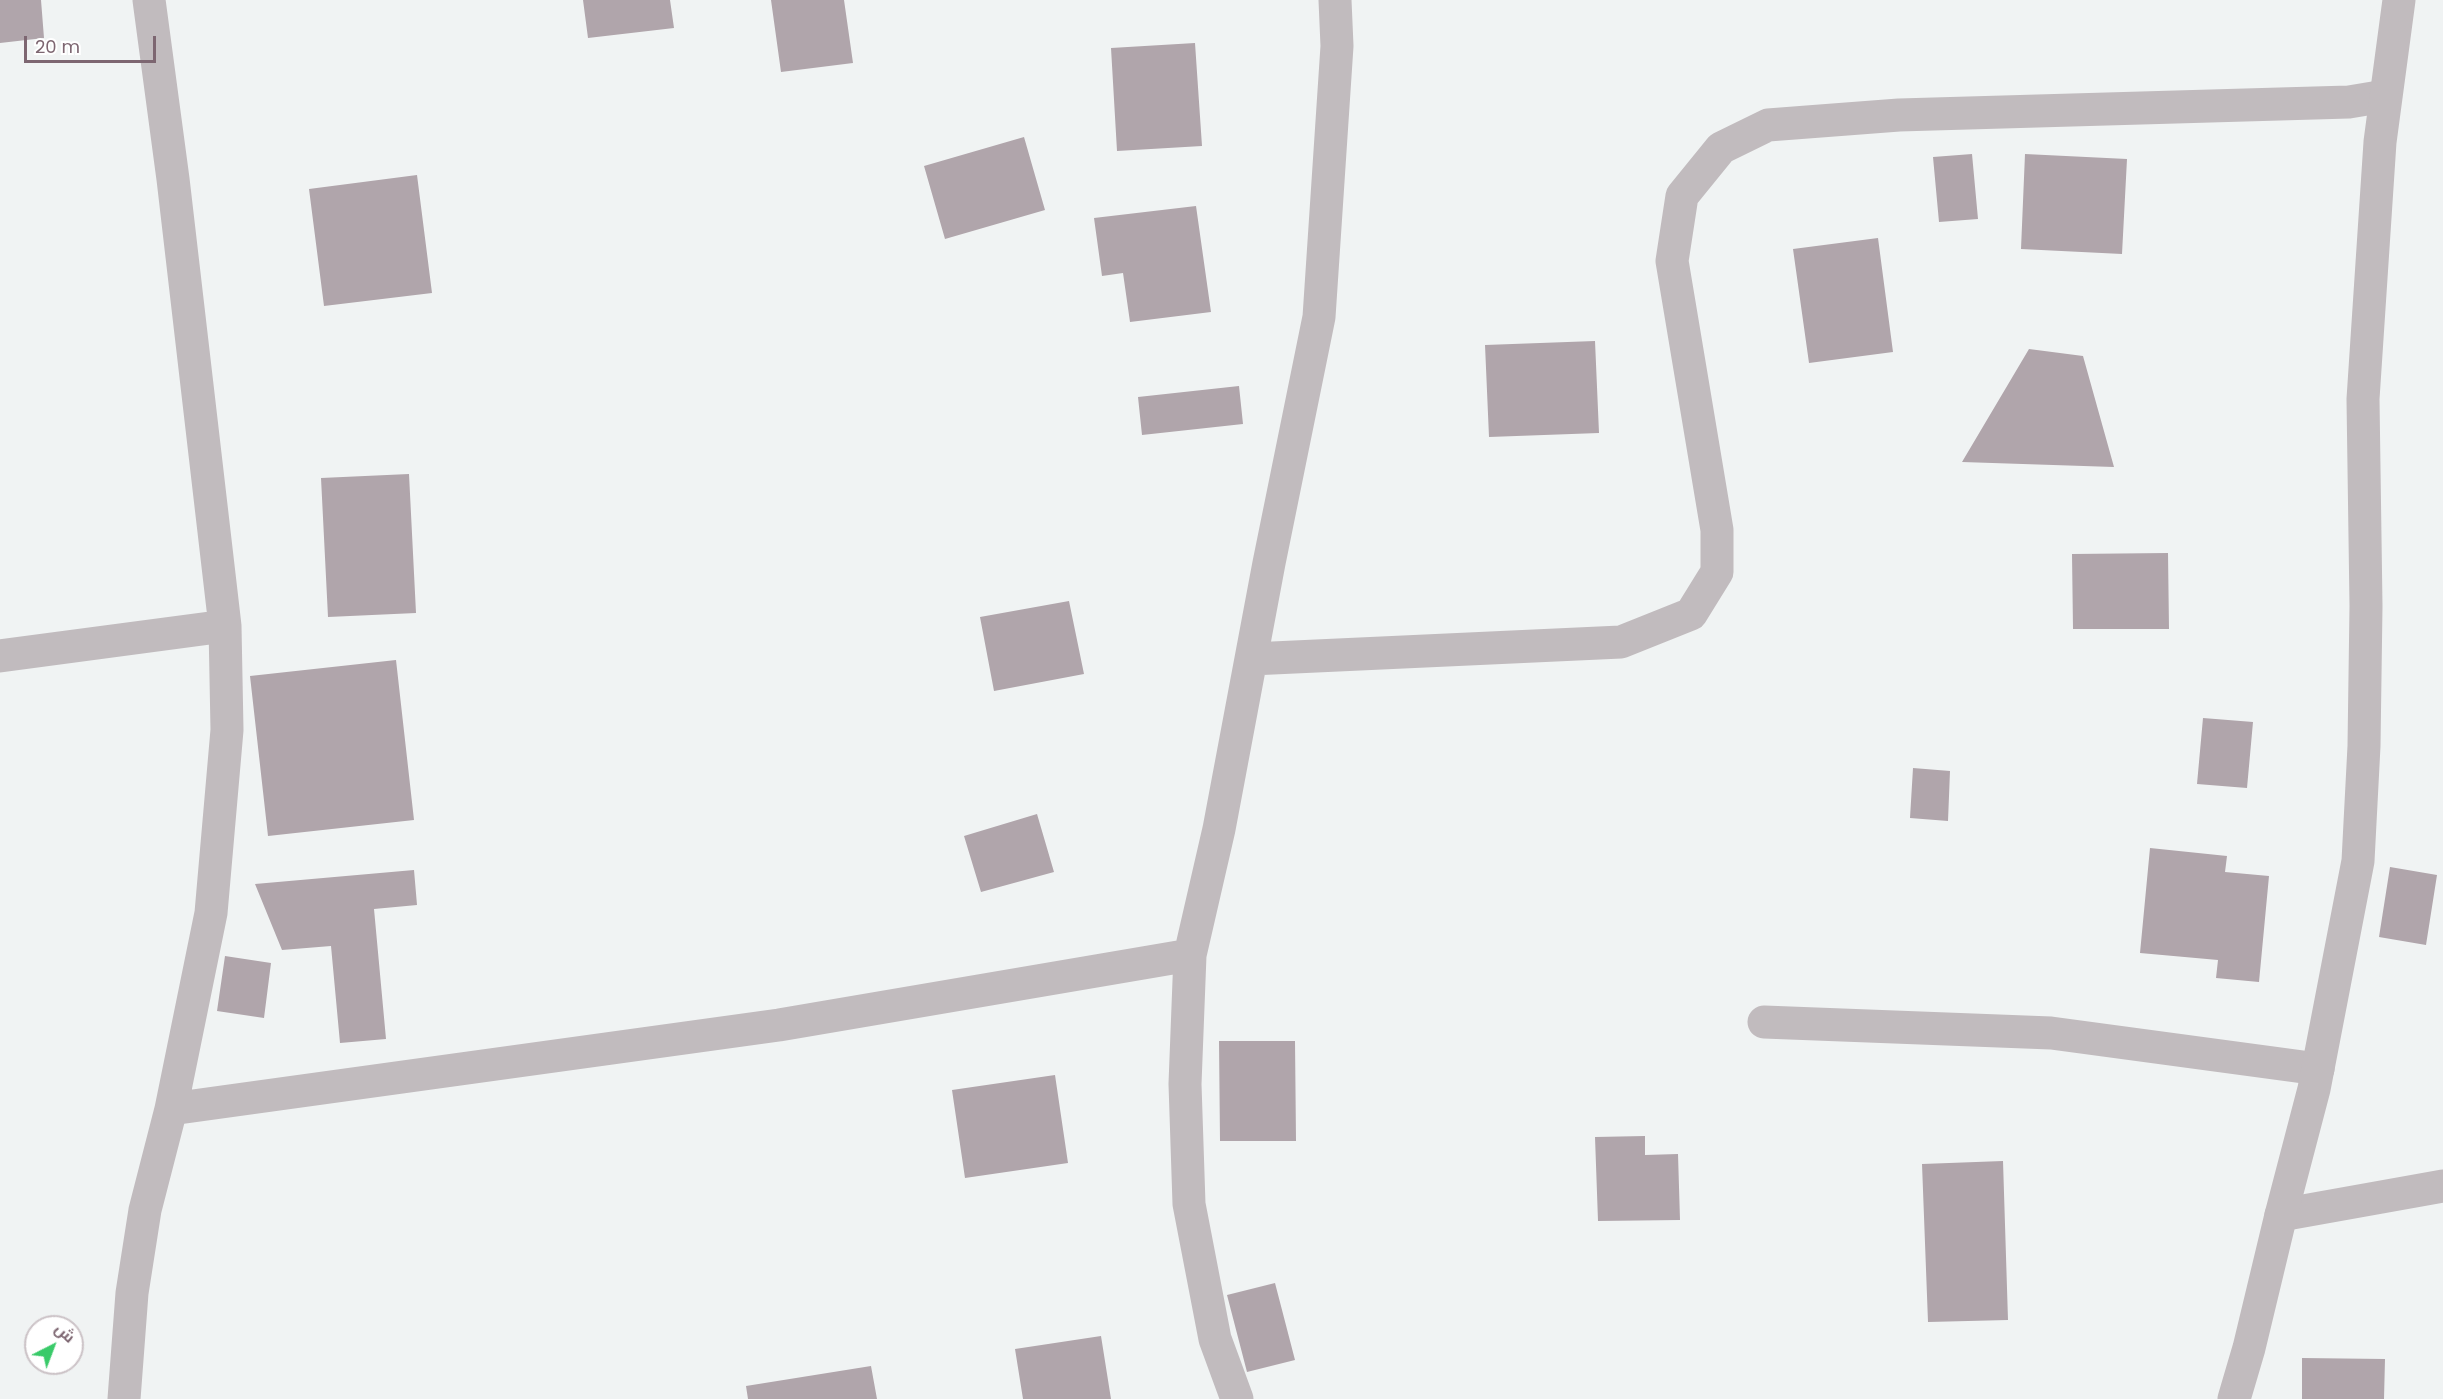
<!DOCTYPE html>
<html>
<head>
<meta charset="utf-8">
<style>
	body { margin:0 }
	#map { position:relative; width:2443px; height:1399px; overflow:hidden; background:#f0f3f3; font-family:Poppins,Cairo,sans-serif }
	canvas { display:block }
	.north { position:absolute; left:24px; top:1315px; width:60px; height:60px; box-sizing:border-box; background:#fff; border:2px solid #cbc2c6; border-radius:50%; rotate:42deg; font-size:16px; font-weight:700; line-height:24px; text-align:center; color:#7d6671 }
	.north::after { content:''; display:block; margin:auto; width:21px; height:27px; background:#39ca69; clip-path:polygon(50% 0,100% 100%,50% 72%,0 100%) }
	.scale { position:absolute; left:24px; top:36px; width:132px; height:27px; box-sizing:border-box; border:3px solid #7d6671; border-top:0; padding-left:8px; font-size:18px; line-height:21px; white-space:nowrap; color:#7d6671; -webkit-text-stroke:4px #fff; paint-order:stroke }
</style>
</head>
<body>
<div id="map">
<canvas width="2443" height="1399"></canvas>
<div class="north">ش</div>
<div class="scale">20 m</div>
</div>
<script>
const context = document.querySelector('canvas').getContext('2d');
context.lineJoin = 'round';
function fill(path, color) { context.fillStyle = color; context.fill(path, 'evenodd'); }
const poly = rows => new Path2D(rows.map(r => 'M' + r).join(''));
function stroke(path, color, width, dash) { context.strokeStyle = color; context.lineWidth = width; context.lineCap = dash ? 'butt' : 'round'; context.setLineDash(dash || []); context.stroke(path); }
const building = poly([
	[0,0,41,0,44,38,0,43],
	[583,0,670,0,674,28,588,38],
	[771,0,844,0,853,63,781,72],
	[1195,43,1202,146,1117,151,1111,48],
	[1024,137,1045,210,945,239,924,166],
	[1972,154,1978,219,1939,222,1933,157],
	[2025,154,2127,159,2122,254,2021,249],
	[417,175,432,293,324,306,309,189],
	[1196,206,1211,312,1130,322,1123,273,1102,276,1094,218],
	[1878,238,1893,352,1809,363,1793,249],
	[1595,341,1599,433,1489,437,1485,345],
	[2029,349,2083,356,2114,467,1962,462],
	[1239,386,1243,424,1142,435,1138,397],
	[409,474,416,613,328,617,321,478],
	[2168,553,2169,629,2073,629,2072,554],
	[1069,601,1084,674,994,691,980,617],
	[396,660,414,820,268,836,250,676],
	[2203,718,2253,722,2247,788,2197,784],
	[1913,768,1950,771,1948,821,1910,818],
	[1037,814,1054,872,981,892,964,836],
	[2150,848,2227,856,2225,872,2269,876,2259,982,2216,978,2218,960,2140,953],
	[2390,867,2437,875,2426,945,2379,937],
	[414,870,417,905,374,909,386,1039,340,1043,331,946,282,950,255,884],
	[225,956,271,963,264,1018,217,1011],
	[1219,1041,1295,1041,1296,1141,1220,1141],
	[1055,1075,1068,1163,965,1178,952,1090],
	[1645,1136,1645,1155,1678,1154,1680,1220,1598,1221,1595,1137],
	[2003,1161,2008,1320,1928,1322,1922,1164],
	[1275,1283,1295,1360,1247,1372,1227,1295],
	[1101,1336,1111,1399,1023,1399,1015,1349],
	[2302,1358,2385,1359,2384,1399,2302,1399],
	[871,1366,877,1399,748,1399,746,1386]
]);
const minor = poly([
	[0,656,225,626],
	[1251,659,1621,642,1691,614,1717,572,1717,530,1672,261,1682,196,1721,148,1768,125,1899,115,2349,102,2385,96],
	[1764,1022,2051,1033,2318,1069],
	[171,1109,779,1025,1190,955],
	[2281,1215,2443,1186],
	[124,1399,132,1293,145,1210,171,1109,211,913,227,730,225,626,173,179,149,0],
	[1237,1399,1215,1339,1189,1204,1185,1084,1190,955,1219,829,1269,563,1319,317,1337,46,1335,0]
]);
const tertiary = poly([
	[2234,1399,2249,1348,2281,1215,2314,1089,2358,861,2364,746,2366,606,2363,399,2380,142,2399,0]
]);
fill(building, '#b0a5ab');
stroke(minor, '#c1bbbe', 33);
stroke(tertiary, '#c1bbbe', 33);
</script>
</body>
</html>
